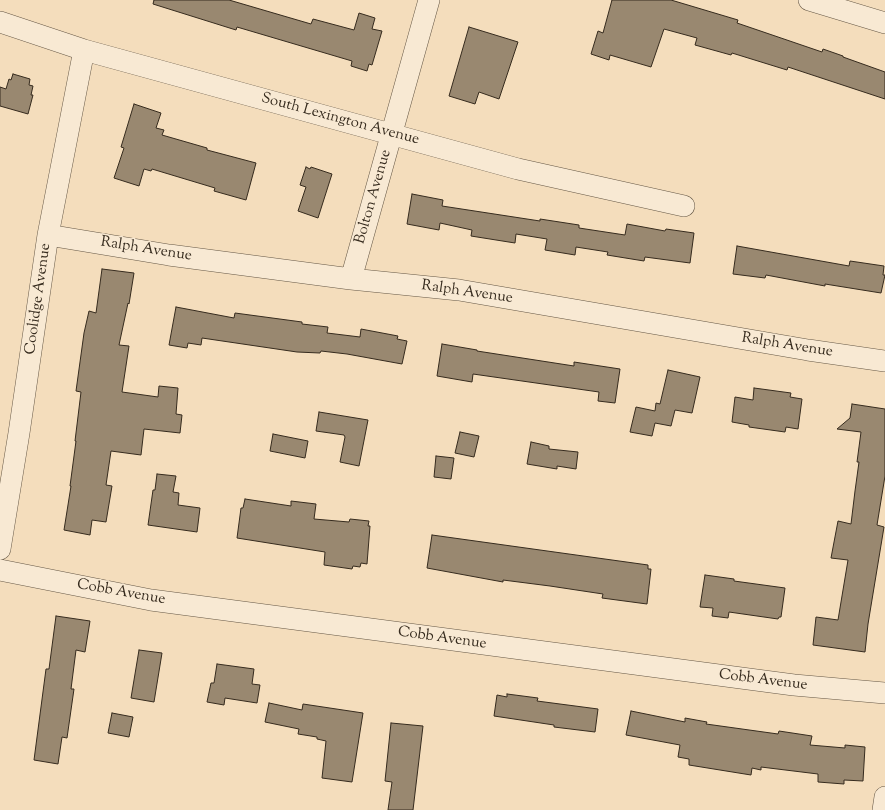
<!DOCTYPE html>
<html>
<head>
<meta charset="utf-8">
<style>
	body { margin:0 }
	canvas { display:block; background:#f4ddbc }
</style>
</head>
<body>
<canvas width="885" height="810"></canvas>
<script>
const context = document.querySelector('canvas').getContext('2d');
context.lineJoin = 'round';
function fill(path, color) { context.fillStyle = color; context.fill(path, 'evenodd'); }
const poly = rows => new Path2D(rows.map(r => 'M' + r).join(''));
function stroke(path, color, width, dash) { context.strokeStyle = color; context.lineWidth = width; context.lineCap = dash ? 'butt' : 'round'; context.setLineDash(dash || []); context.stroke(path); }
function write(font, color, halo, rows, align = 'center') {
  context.font = font + ' "Sorts Mill Goudy",serif'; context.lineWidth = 3; context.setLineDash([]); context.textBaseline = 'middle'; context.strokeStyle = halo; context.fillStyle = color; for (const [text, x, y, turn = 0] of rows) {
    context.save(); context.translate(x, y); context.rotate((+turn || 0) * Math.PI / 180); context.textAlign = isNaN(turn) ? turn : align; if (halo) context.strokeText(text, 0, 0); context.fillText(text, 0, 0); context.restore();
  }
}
const building = poly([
	[154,0,229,0,311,24,313,19,354,30,359,13,375,18,372,29,382,31,372,65,369,64,367,71,351,66,352,61,237,27,236,30,153,4,154,0],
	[612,0,671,0,738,20,737,23,822,52,823,49,843,56,843,57,885,72,885,99,788,67,787,70,732,53,731,55,695,45,697,38,664,29,651,67,610,55,609,60,591,54,598,31,603,33,612,0],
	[469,27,518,42,499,99,479,92,475,104,449,96,469,27],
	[13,74,30,79,29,85,33,86,31,95,33,95,28,114,0,106,0,87,6,89,9,79,11,80,13,74],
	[134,104,161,113,156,128,164,130,162,135,207,148,207,150,256,163,246,200,214,191,215,188,152,169,151,171,144,169,139,186,114,178,124,148,121,147,134,104],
	[306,167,310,169,311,167,332,174,318,218,298,211,306,187,300,185,306,167],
	[412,194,443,200,442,206,540,221,540,219,579,225,579,228,625,235,627,224,665,231,666,229,694,233,690,263,645,257,644,261,607,255,608,252,576,247,575,255,545,250,547,239,516,234,515,243,471,236,472,230,440,223,439,230,407,224,412,194],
	[737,246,849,266,850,261,884,266,883,275,885,275,881,293,825,284,825,286,766,275,765,278,733,274,737,246],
	[102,269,134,273,129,304,128,303,119,345,129,346,122,392,158,397,159,386,178,388,176,414,182,415,180,433,144,429,141,455,111,451,106,485,112,486,106,522,92,520,90,535,64,530,71,486,70,486,76,441,75,441,81,392,76,391,84,333,89,311,96,313,102,269],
	[176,307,234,318,235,313,302,322,302,324,328,327,327,333,360,337,361,329,398,336,397,339,407,341,402,364,347,354,321,351,320,353,297,352,202,338,201,345,188,343,187,348,169,345,176,307],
	[442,344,477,350,477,351,574,366,574,362,620,369,615,403,598,401,599,392,473,374,472,382,437,376,442,344],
	[668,370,700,377,692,413,675,410,671,426,655,423,652,436,630,432,636,407,655,411,656,403,660,404,668,370],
	[754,388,791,393,790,397,802,399,798,429,786,427,785,432,749,427,749,425,732,422,735,397,753,400,754,388],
	[852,404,885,409,885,476,877,525,884,527,868,624,865,652,813,645,816,617,838,620,848,560,831,558,838,521,851,524,855,491,859,462,857,462,861,432,837,429,850,418,852,404],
	[319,412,368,420,359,466,340,462,345,437,344,435,316,431,319,412],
	[460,432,479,436,474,457,455,453,460,432],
	[273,434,308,441,305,458,270,451,273,434],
	[531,442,549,446,549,449,578,452,576,469,557,466,557,469,527,464,531,442],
	[436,456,454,458,451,479,434,477,436,456],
	[157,474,176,476,173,492,179,493,178,505,200,508,197,532,148,525,153,490,155,490,157,474],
	[245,499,291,506,291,501,316,504,314,519,349,522,350,519,369,521,368,526,370,526,367,564,361,563,360,567,353,566,352,569,324,565,325,552,237,538,241,508,243,508,245,499],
	[432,535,648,565,648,569,651,569,647,604,602,598,603,594,550,586,503,580,503,582,427,568,432,535],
	[705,575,734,579,734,581,785,588,781,617,779,617,778,619,729,612,728,618,712,616,713,608,700,607,705,575],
	[56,616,90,621,85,652,76,650,71,689,74,689,67,738,62,737,58,764,34,760,46,669,49,669,56,616],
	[139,650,162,653,154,702,131,698,139,650],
	[217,664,254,669,252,684,260,685,257,703,225,698,224,705,207,702,211,683,214,683,217,664],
	[507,694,538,698,537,701,598,709,595,732,554,727,554,725,494,716,497,695,507,697,507,694],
	[269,703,302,710,303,704,363,713,352,782,322,778,326,741,317,739,317,737,298,734,299,729,265,722,269,703],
	[631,711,685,722,685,718,707,722,706,724,778,734,779,731,812,736,810,745,845,748,845,745,865,747,863,781,844,780,844,784,818,782,818,774,761,767,761,770,752,768,751,775,689,765,689,759,678,757,680,745,626,735,631,711],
	[112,713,133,717,129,737,108,733,112,713],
	[391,723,423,726,413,810,388,810,392,782,385,781,391,723]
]);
const minor = poly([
	[809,0,885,23],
	[0,22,84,50,518,169,684,206],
	[48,235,169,255,351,279,459,290,808,350,885,361],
	[351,279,429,0],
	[0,549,19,433,48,235,84,50],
	[0,570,151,600,794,685,885,693],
	[883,810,885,797]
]);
const streetNames = [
	["South Lexington Avenue",340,120,15],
	["Bolton Avenue",374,197,-74],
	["Ralph Avenue",146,250,9],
	["Ralph Avenue",467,293,8],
	["Coolidge Avenue",39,299,-82],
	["Ralph Avenue",787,346,9],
	["Cobb Avenue",121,593,10],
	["Cobb Avenue",442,639,8],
	["Cobb Avenue",763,681,7]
];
fill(building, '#998870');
stroke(building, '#362b1e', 1);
stroke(minor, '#665846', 22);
stroke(minor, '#f8e9d3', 21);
write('15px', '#362b1e', '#f8e9d3', streetNames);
</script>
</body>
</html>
